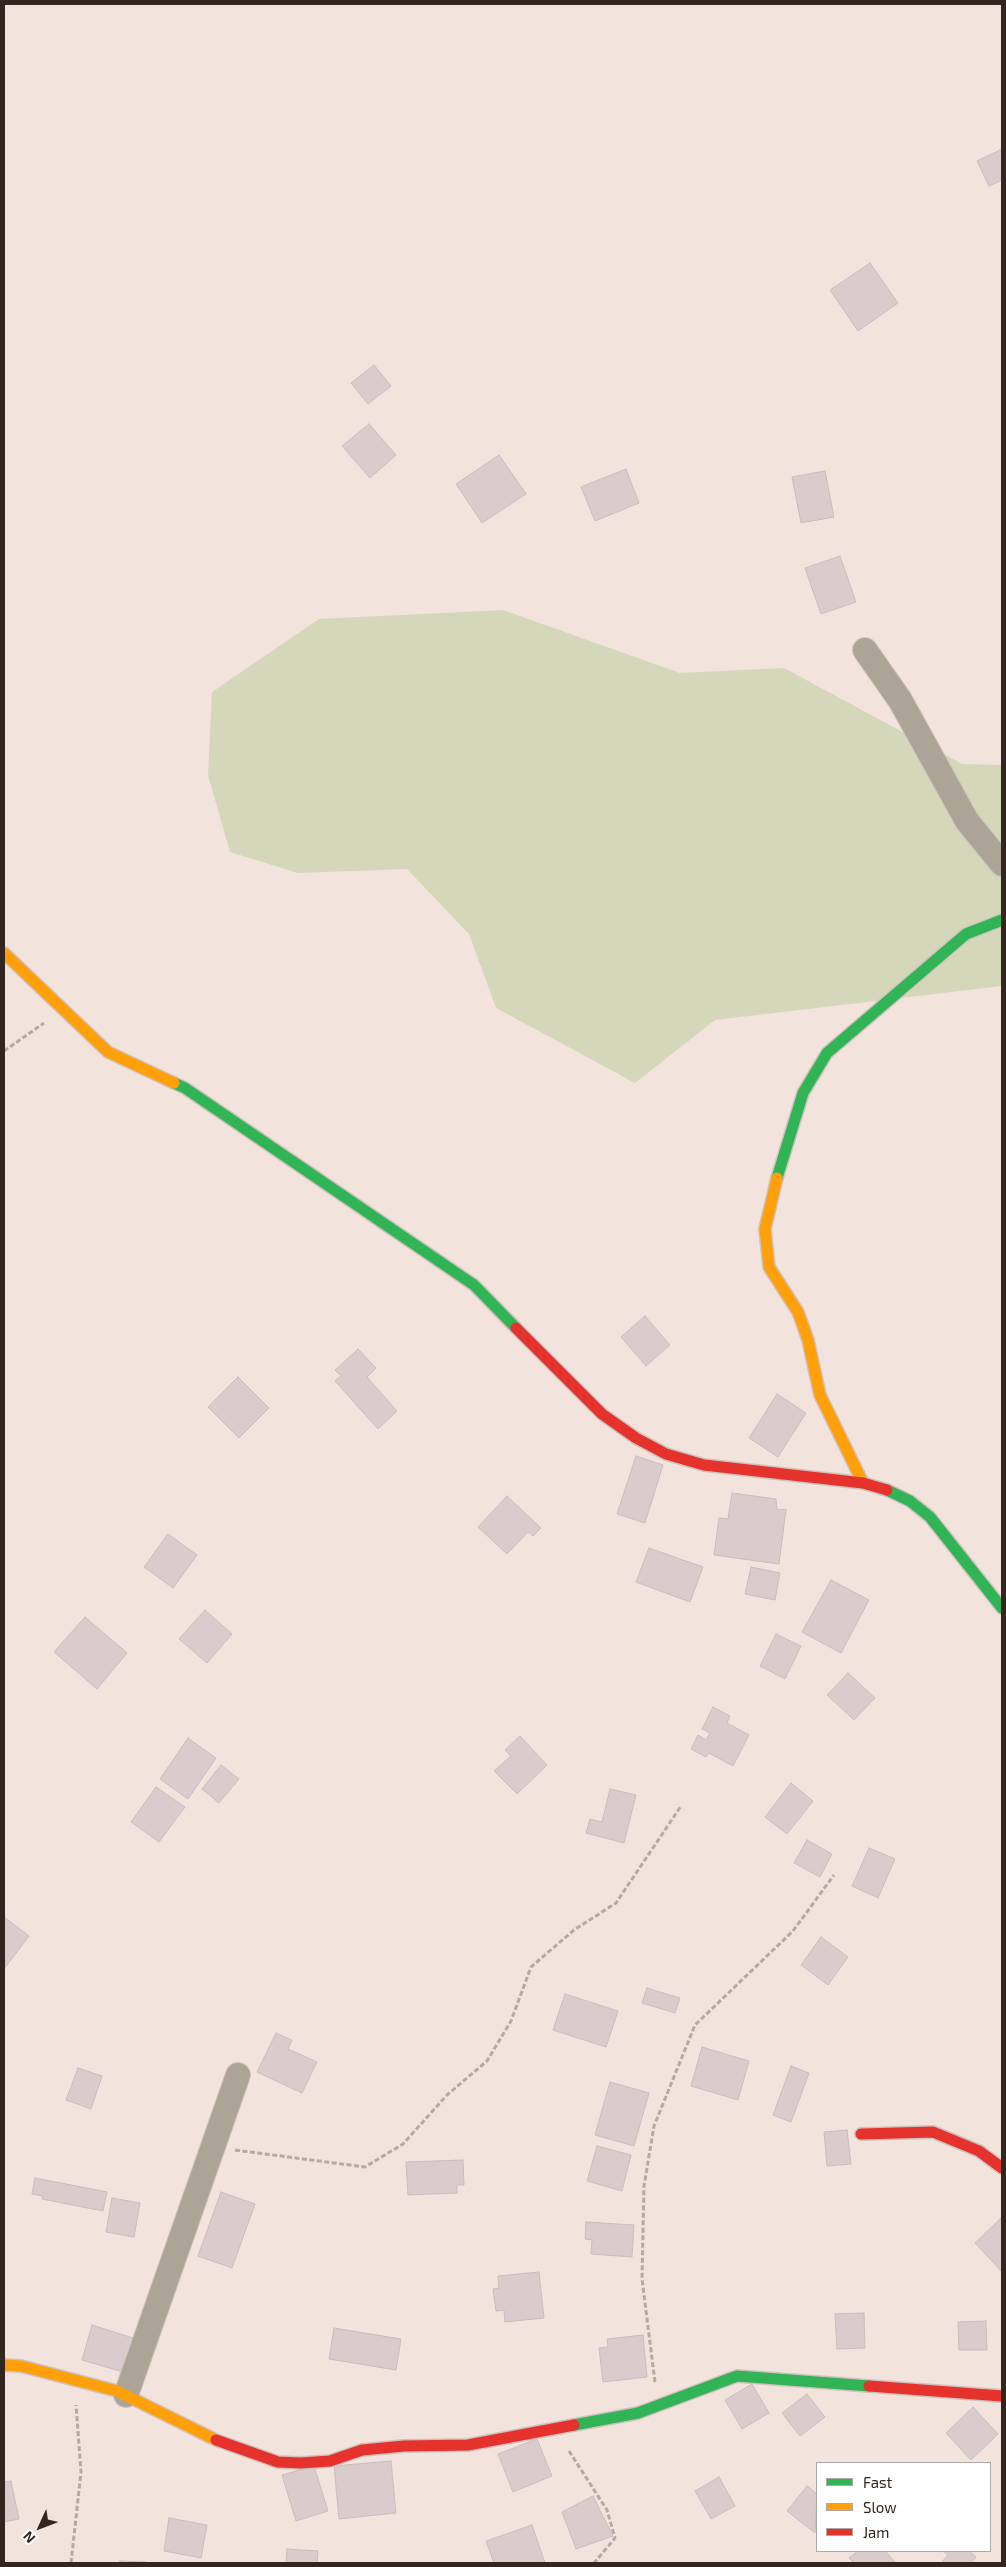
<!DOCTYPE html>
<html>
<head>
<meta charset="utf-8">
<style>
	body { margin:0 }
	#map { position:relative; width:1006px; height:2567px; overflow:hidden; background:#f3e3dd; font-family:"Exo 2",sans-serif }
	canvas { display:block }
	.frame { position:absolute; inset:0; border:5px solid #332621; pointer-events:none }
	.legend { position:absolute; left:816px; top:2462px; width:175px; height:90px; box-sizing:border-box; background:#fff; border:1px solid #ada8a6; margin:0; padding:6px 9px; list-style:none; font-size:15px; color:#332621 }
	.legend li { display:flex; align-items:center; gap:10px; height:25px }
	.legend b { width:25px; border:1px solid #ada8a6 }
	.north { position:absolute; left:15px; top:2502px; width:50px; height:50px; -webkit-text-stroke:4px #fff; paint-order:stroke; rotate:227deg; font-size:14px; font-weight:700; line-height:20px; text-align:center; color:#332621 }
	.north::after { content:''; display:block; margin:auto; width:18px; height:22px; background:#332621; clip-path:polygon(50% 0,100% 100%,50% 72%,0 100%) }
</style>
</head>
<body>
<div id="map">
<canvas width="1006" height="2567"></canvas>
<div class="frame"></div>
<ul class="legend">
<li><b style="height:6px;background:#30b455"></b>Fast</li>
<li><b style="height:6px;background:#ff9f0a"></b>Slow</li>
<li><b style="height:6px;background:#e5322d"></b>Jam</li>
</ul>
<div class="north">N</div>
</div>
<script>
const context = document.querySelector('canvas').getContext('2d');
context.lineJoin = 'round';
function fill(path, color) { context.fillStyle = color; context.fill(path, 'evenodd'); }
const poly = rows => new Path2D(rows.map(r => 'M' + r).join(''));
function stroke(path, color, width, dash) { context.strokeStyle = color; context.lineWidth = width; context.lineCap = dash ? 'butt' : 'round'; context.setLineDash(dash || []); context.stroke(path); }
const green = poly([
	[503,610,680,673,784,668,962,764,1002,765,1002,986,715,1020,635,1083,496,1008,469,934,407,869,298,873,230,852,208,775,212,692,319,619]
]);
const building = poly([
	[1002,149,1002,180,989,186,977,161,1002,149],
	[870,263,898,303,858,331,830,290,870,263],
	[374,365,391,386,368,404,351,383,374,365],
	[369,424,396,455,370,478,342,446,369,424],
	[499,455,526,494,482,523,456,484,499,455],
	[626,469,639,503,595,521,581,487,626,469],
	[825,471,834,517,801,523,792,477,825,471],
	[840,556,856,602,821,614,805,568,840,556],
	[645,1316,670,1345,646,1366,621,1337,645,1316],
	[358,1349,376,1368,367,1377,397,1411,378,1429,335,1381,341,1376,335,1370,358,1349],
	[238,1377,269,1408,239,1438,208,1407,238,1377],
	[777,1394,806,1413,778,1457,749,1438,777,1394],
	[636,1456,663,1465,645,1523,617,1514,636,1456],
	[732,1493,776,1499,777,1510,786,1509,779,1564,714,1555,719,1518,728,1519,732,1493],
	[507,1496,541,1528,533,1536,528,1532,507,1554,478,1527,507,1496],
	[168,1534,197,1555,173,1588,144,1567,168,1534],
	[649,1548,703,1567,690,1602,636,1582,649,1548],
	[751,1567,780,1573,775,1600,745,1594,751,1567],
	[831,1580,869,1600,841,1653,802,1632,831,1580],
	[205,1610,232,1634,207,1663,179,1639,205,1610],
	[85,1617,127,1653,97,1689,54,1652,85,1617],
	[776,1634,801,1646,785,1679,760,1666,776,1634],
	[848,1673,875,1698,854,1720,827,1695,848,1673],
	[713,1707,730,1716,727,1723,749,1735,733,1766,709,1753,706,1757,691,1749,698,1735,706,1740,710,1733,702,1729,713,1707],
	[520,1736,547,1765,517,1794,494,1771,511,1756,505,1750,520,1736],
	[188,1738,216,1758,188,1799,160,1779,188,1738],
	[221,1765,239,1779,219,1803,202,1789,221,1765],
	[791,1783,813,1801,787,1834,765,1817,791,1783],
	[156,1787,185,1807,159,1842,131,1822,156,1787],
	[610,1789,636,1795,624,1843,586,1833,590,1819,602,1822,610,1789],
	[807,1840,832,1854,820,1877,794,1863,807,1840],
	[869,1848,895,1859,878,1898,852,1886,869,1848],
	[4,1917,29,1936,4,1969,4,1917],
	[821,1937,848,1957,828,1985,801,1965,821,1937],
	[647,1988,680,1998,675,2013,642,2003,647,1988],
	[565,1994,618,2011,606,2047,553,2030,565,1994],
	[276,2033,292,2040,288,2049,317,2062,302,2093,257,2072,276,2033],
	[702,2047,749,2061,738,2100,691,2086,702,2047],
	[791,2066,809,2073,791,2122,773,2115,791,2066],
	[78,2068,102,2076,91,2109,66,2100,78,2068],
	[610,2082,649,2093,634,2146,595,2135,610,2082],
	[847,2130,851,2164,827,2166,824,2132,847,2130],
	[597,2146,631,2155,622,2191,587,2181,597,2146],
	[463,2160,464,2185,457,2185,457,2193,408,2195,406,2162,463,2160],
	[35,2178,107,2192,103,2211,42,2199,43,2196,32,2194,35,2178],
	[221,2192,255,2204,232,2268,198,2256,221,2192],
	[112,2198,140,2203,134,2237,106,2232,112,2198],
	[1002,2217,1002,2272,975,2243,1002,2217],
	[586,2222,634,2225,632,2257,591,2254,592,2240,585,2239,586,2222],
	[539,2272,544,2318,505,2322,504,2310,496,2311,493,2289,499,2288,498,2276,539,2272],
	[864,2313,865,2348,837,2349,835,2314,864,2313],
	[986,2321,987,2350,959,2350,958,2322,986,2321],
	[92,2325,133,2338,123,2372,82,2360,92,2325],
	[334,2328,401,2339,396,2370,329,2359,334,2328],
	[643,2335,647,2377,603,2382,599,2348,608,2347,607,2339,643,2335],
	[752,2384,769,2413,742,2429,725,2400,752,2384],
	[807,2394,825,2417,800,2436,782,2413,807,2394],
	[973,2407,998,2434,971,2460,946,2433,973,2407],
	[537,2439,552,2476,513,2492,498,2454,537,2439],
	[391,2461,396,2513,339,2519,334,2466,391,2461],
	[314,2466,328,2511,296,2521,282,2475,314,2466],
	[719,2477,735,2506,711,2519,695,2491,719,2477],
	[11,2481,19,2519,4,2522,4,2482,11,2481],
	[807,2486,817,2494,815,2533,787,2511,807,2486],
	[593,2496,613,2536,576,2549,562,2512,593,2496],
	[169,2518,207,2525,201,2558,164,2551,169,2518],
	[532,2525,545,2563,494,2563,486,2541,532,2525],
	[287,2549,318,2551,317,2563,286,2563,287,2549],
	[858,2551,885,2551,896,2563,854,2563,849,2558,858,2551],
	[943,2551,969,2551,976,2557,971,2563,941,2563,948,2555,943,2551],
	[120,2561,147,2562,147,2563,120,2563,120,2561]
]);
const path = poly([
	[4,1051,44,1023],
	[235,2150,365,2167,403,2144,447,2095,487,2061,511,2021,531,1967,574,1930,616,1903,681,1806],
	[655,2382,642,2279,644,2186,654,2126,695,2025,793,1931,834,1875],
	[569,2451,607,2510,615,2538,594,2563],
	[71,2563,81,2472,76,2405]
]);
const street = poly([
	[865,650,900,700,967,821,1002,864],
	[126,2395,238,2075]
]);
const fast = poly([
	[174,1083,185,1088,474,1285,516,1328],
	[777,1178,803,1093,827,1053,966,934,1002,920],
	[887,1490,910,1501,930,1517,1002,1608],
	[574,2425,638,2413,737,2376,869,2386]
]);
const slow = poly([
	[4,953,108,1052,174,1083],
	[777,1178,765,1229,769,1267,798,1312,808,1340,820,1395,863,1483],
	[4,2365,21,2366,117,2391,216,2440]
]);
const jam = poly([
	[516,1328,602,1414,636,1438,666,1454,704,1465,863,1483,887,1490],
	[861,2134,933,2132,979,2151,1002,2168],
	[869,2386,1002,2396],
	[216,2440,278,2462,301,2463,330,2461,362,2450,404,2446,468,2445,574,2425]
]);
fill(green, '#d4d7ba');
fill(building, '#dacccc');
stroke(building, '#cabcbd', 1);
stroke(street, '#cfc2bd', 26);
stroke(fast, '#cfc2bd', 14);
stroke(slow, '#cfc2bd', 14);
stroke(jam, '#cfc2bd', 14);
stroke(path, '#b4aaa2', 3, [5, 2.5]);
stroke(street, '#ada498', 24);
stroke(fast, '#30b455', 11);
stroke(slow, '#ff9f0a', 11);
stroke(jam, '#e5322d', 11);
</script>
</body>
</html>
